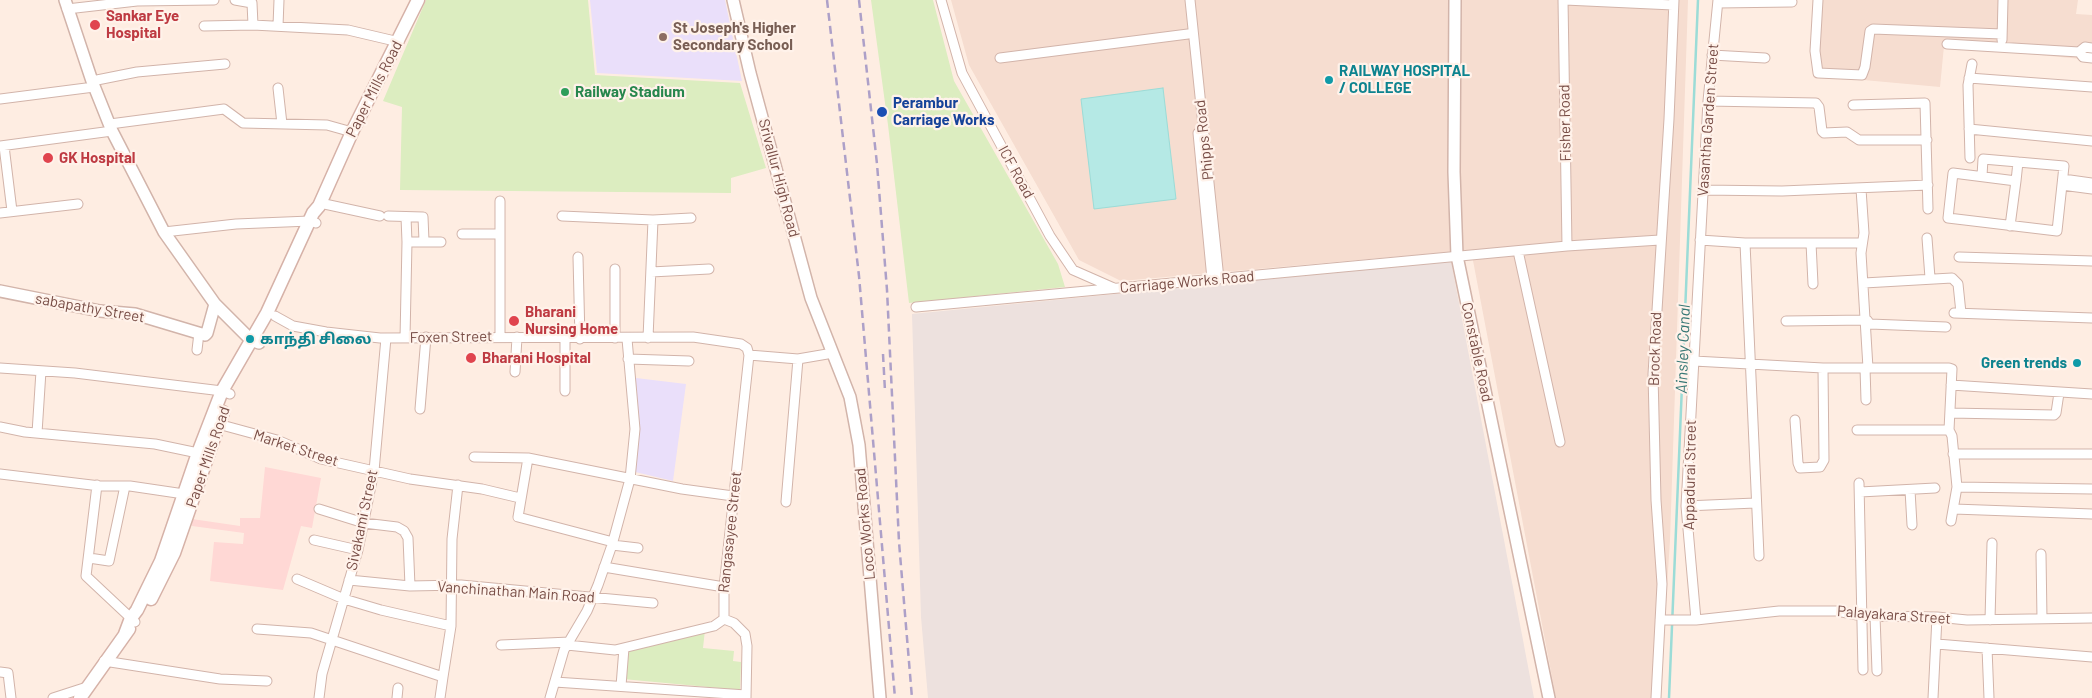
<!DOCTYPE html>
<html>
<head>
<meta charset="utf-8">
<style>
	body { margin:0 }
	canvas { display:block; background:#feede2 }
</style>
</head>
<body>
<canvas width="2092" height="698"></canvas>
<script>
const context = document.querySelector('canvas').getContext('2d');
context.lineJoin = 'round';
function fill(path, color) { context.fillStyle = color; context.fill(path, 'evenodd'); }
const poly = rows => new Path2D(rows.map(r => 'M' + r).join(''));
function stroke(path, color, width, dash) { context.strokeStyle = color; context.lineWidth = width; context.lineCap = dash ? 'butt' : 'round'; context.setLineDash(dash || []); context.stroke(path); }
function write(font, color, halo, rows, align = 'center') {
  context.font = font + ' Barlow,"Noto Sans Tamil",sans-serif'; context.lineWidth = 4.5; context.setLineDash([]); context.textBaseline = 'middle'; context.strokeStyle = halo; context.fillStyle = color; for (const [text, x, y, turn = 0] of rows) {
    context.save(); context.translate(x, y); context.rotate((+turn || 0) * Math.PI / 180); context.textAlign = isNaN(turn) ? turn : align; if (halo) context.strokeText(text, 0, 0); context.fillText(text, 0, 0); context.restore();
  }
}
const residential = poly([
	[951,0,1688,0,1670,540,1660,698,1556,698,1471,250,1121,281,1079,260,969,65],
	[1816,0,2078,0,2076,14,2092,15,2092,60,1944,46,1940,87,1820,76]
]);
const commercial = poly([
	[265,467,321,478,312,528,301,526,283,590,210,581,214,542,243,544,244,533,192,526,192,519,240,526,240,518,260,518]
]);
const industrial = poly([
	[1451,261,1534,698,928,698,921,617,912,314]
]);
const education = poly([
	[590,0,725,0,742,81,597,73],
	[636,378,686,384,673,481,627,470]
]);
const green = poly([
	[426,0,588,0,595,75,740,83,766,168,731,178,731,193,400,190,402,107,383,101],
	[871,0,933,0,954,81,1058,264,1065,287,909,303,888,125],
	[705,630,703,648,734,651,733,661,741,662,740,690,623,679,625,652]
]);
const water = poly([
	[1163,88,1176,199,1094,209,1081,99,1163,88]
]);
const stream = poly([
	[1669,698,1698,0]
]);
const minor = poly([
	[235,0,252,3,253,25,348,30,399,42],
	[941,0,962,73,1050,236,1073,270,1114,288],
	[1190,0,1219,279],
	[1563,0,1567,246],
	[1565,0,1673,5],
	[1818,0,1815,51,1818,73,1862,75,1865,67,1870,31,1873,29,2002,34],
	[1718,3,1792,2],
	[67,9,137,1,214,0],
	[204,26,253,25],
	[278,26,279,0],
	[2002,40,2003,0],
	[1947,44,2079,52,2085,47,2092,48],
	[2079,52,2083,57,2092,58],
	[1712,55,1765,58],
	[1000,58,1188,34],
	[1969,78,2092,87],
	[92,81,137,72,225,64],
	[278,88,282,124],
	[0,99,94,87],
	[1708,101,1816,103,1819,107,1822,131,1824,133,1847,132,1859,140,1927,140],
	[1853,105,1925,103,1928,209],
	[110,124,224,109,243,123,327,125,352,132],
	[1969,129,2092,141],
	[1198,133,1212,279],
	[0,146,112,131],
	[4,146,12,211],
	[1970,158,1968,85,1972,64],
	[2018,162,2064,166,2057,231,1948,218,1953,173,2016,181,2018,162],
	[1982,176,1983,159,2018,162],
	[2063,179,2092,183],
	[2062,185,2092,189],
	[1861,189,1864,233,1861,253,1868,368],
	[1703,190,1782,191,1928,185],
	[500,201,500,336],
	[320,203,380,216],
	[0,213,78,204],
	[388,216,423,217,424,241],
	[562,216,653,220,691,218],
	[406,217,407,242],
	[2010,226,2016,181],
	[164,232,236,224,310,221,316,223],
	[462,234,499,234],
	[1927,238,1930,278],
	[1700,240,1745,243,1861,243],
	[1745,243,1759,556],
	[1811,243,1813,284],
	[1518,251,1560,442],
	[578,257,580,339],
	[1959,257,2092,261],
	[651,272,709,269],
	[1864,283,1952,278,1958,284,1961,313],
	[916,307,1567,246,1660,240],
	[1954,313,2092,318],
	[275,316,293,326,326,332,380,338,693,337,741,344,747,348,749,355,798,359,833,353],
	[1786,321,1867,320,1870,324,1946,327],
	[405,338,407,242,441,242],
	[615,338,615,269],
	[648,338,653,220],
	[197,350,199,333],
	[628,359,689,361],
	[1694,361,1823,368,1949,368,1952,369,1949,430,1952,436,1957,487,1951,521],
	[0,368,75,373,222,391,230,394],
	[1865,368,1866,400],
	[515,372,517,337],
	[1951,385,2092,394],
	[565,391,565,339],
	[420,409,426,337],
	[1950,413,2054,415,2056,413,2059,393],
	[1795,420,1798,463,1800,468,1820,467,1824,460,1823,368],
	[218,424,277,440,321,459,410,479,482,489,520,498],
	[0,427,25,432,155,444,198,453],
	[1857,430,1949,430],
	[37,433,41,371],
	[1953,454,2092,454],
	[474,457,528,458,682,489,733,496],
	[528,458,518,517,613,542],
	[0,474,100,486,130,486,184,494],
	[1859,483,1863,670],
	[97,485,86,576,135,622],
	[1957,487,2092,489],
	[1910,490,1912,525],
	[1860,492,1935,488],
	[786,502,798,359],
	[1686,506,1755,503],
	[319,509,364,523,397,527,404,531,408,538,410,586],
	[1954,509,2092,514],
	[314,540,358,550],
	[612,545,638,548],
	[2041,554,2042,619],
	[89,558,109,561,125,486],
	[604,567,724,587],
	[297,579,344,599,381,610,451,626],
	[349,580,410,586,461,585,653,603],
	[1875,616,1877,671],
	[1660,620,1696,620,1779,611,1837,611,1862,616,1937,617,1967,620,2092,618],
	[1696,620,1686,506,1708,101,1718,0],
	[1990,620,1992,543],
	[257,629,311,633,443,677,440,698],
	[1937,644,2092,657],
	[501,645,570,642],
	[567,645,615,650,714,626,724,619],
	[1987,648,1989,698],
	[104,661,220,679,267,681],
	[0,672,8,673,11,698],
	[443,677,451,626,452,539,458,485],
	[555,682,746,695],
	[621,686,624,648],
	[53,698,87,687],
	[319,698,322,674,358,550,374,471,386,338],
	[397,698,398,688],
	[550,698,564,650,587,611,598,585,612,545,630,479,635,429,627,339],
	[746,698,747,646,745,634,734,623,724,619,724,587,749,355],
	[1656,698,1662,584,1656,500,1653,374,1669,119,1674,0],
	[1933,698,1937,617]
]);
const tertiary = poly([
	[65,0,92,81,112,131,164,232,215,304,251,340,259,343],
	[733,0,750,73,811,298,850,397,859,445,880,698],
	[1455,0,1454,172,1457,256,1549,698],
	[0,291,100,311,135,314,205,335,207,333,215,304]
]);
const secondary = poly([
	[151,599,174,553,223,412],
	[125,634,131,618,137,610,161,561,198,453,222,391,267,313,313,213,319,206,352,132,418,0],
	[80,698,129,629]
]);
const rail = poly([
	[827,0,859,276,895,698],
	[859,0,877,164,887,290,899,542,912,698],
	[883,354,885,391]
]);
const markers = [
	[95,25,6,"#e0444e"],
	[663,37,5,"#8d6e63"],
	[1329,80,5,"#0f9aa8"],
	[565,92,5,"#2e9e5b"],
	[882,112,6,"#1a4fb4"],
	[48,158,6,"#e0444e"],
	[514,321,6,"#e0444e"],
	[250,339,5,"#0f9aa8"],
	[471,358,6,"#e0444e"],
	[2077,363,5,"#0f9aa8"]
];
const healthNames = [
	["Sankar Eye",106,16],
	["Hospital",106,33],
	["GK Hospital",59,158],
	["Bharani",525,312],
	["Nursing Home",525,329],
	["Bharani Hospital",482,358]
];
const educationNames = [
	["St Joseph's Higher",673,28],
	["Secondary School",673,45]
];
const cultureNames = [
	["RAILWAY HOSPITAL",1339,71],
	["/ COLLEGE",1339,88],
	["காந்தி சிலை",260,339],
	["Green trends",2067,363,"right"]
];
const streetNames = [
	["Paper Mills Road",374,89,-63],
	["Vasantha Garden Street",1708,120,-86],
	["Fisher Road",1565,123,-91],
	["Phipps Road",1204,140,-96],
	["ICF Road",1016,172,61],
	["Srivallur High Road",779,178,75],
	["Carriage Works Road",1187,282,-5],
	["sabapathy Street",90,308,10],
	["Foxen Street",451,337,-1],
	["Brock Road",1655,349,-88],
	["Constable Road",1477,352,78],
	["Market Street",296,448,18],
	["Paper Mills Road",208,457,-71],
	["Appadurai Street",1690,475,-89],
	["Sivakami Street",362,520,-78],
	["Loco Works Road",865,524,-95],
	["Rangasayee Street",730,532,-84],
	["Vanchinathan Main Road",516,592,4],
	["Palayakara Street",1894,615,4]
];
const leisureNames = [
	["Railway Stadium",575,92]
];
const transitNames = [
	["Perambur",893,103],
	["Carriage Works",893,120]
];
const waterNames = [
	["Ainsley Canal",1683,349,-88]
];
fill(residential, '#f6ddd0');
fill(commercial, '#ffd8d5');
fill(industrial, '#ede1de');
fill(education, '#eadffa');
fill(green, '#dcedc0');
fill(water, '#b5e9e5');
stroke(water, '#9bdcd7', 1);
stroke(stream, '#9bdcd7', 2.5);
stroke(minor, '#d2b4aa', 11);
stroke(tertiary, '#d2b4aa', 14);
stroke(secondary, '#d6b2a8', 15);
stroke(minor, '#fff', 9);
stroke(tertiary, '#fff', 11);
stroke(secondary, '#fff', 12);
stroke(rail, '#ada0c8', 2.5, [8, 5]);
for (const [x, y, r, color] of markers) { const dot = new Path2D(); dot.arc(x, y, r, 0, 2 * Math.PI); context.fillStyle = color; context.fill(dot); stroke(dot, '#fff2ea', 2); }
write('bold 15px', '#be3a42', '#fff2ea', healthNames, 'left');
write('bold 15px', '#785e54', '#fff2ea', educationNames, 'left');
write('bold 15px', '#0d838f', '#fff2ea', cultureNames, 'left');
write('15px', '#784d46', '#fff2ea', streetNames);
write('bold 15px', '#27864d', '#fff2ea', leisureNames, 'left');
write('bold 15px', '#164399', '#fff2ea', transitNames, 'left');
write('italic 16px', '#367774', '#fff2ea', waterNames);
</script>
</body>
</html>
